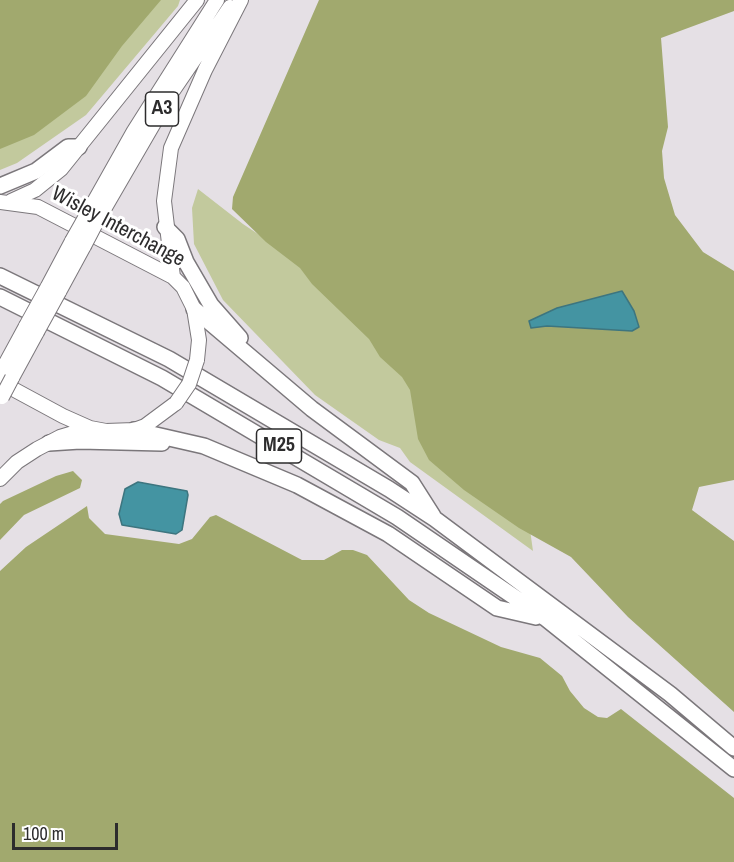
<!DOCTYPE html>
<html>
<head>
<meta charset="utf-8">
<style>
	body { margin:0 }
	#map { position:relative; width:734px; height:862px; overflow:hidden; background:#e5e0e5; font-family:"Archivo Narrow",sans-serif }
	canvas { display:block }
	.scale { position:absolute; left:12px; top:823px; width:106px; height:27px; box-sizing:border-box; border:3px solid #2d2c2d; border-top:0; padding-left:8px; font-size:18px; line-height:21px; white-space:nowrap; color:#2d2c2d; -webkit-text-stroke:4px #fff; paint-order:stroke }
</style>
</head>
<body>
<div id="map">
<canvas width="734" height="862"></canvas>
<div class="scale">100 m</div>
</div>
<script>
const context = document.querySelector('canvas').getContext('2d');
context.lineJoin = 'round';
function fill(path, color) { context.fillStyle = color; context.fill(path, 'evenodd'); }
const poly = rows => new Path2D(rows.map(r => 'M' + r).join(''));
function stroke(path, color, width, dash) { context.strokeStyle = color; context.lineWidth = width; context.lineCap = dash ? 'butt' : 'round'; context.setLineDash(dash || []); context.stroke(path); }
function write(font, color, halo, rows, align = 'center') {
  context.font = font + ' "Archivo Narrow",sans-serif'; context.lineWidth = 6; context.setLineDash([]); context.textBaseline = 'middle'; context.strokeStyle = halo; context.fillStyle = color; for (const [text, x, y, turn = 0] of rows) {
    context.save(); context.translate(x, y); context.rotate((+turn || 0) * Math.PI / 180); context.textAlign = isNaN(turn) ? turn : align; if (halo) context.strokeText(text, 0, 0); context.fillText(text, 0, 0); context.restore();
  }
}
const green = poly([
	[0,0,180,0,178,6,86,115,17,163,0,170],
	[198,189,243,224,367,307,513,409,533,551,410,462,400,448,379,440,315,395,223,300,194,244,192,208]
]);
const forest = poly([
	[0,0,161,0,122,46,86,96,34,135,0,149],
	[319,0,734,0,734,11,661,38,668,127,662,151,664,178,675,215,703,252,734,271,734,480,699,487,692,510,734,541,734,712,628,617,571,557,519,528,464,490,429,460,418,439,410,390,402,377,380,357,369,339,312,284,300,268,266,242,232,209,233,197],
	[73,471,82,480,80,488,24,515,0,540,0,504,3,501,56,476],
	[87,506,89,518,105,534,179,544,192,539,210,517,216,515,302,560,324,560,342,550,353,550,367,555,409,600,429,613,501,647,540,658,562,676,570,691,584,708,598,717,607,718,621,709,734,798,734,862,0,862,0,571,26,547]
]);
const water = poly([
	[622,291,634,311,639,327,632,331,547,326,531,328,529,321,557,308,622,291],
	[138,482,187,491,188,495,182,530,176,534,122,525,119,514,125,489,138,482]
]);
const trunk = poly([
	[11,201,35,190,61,169,197,0],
	[0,202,38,207,173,277,183,287,194,309,199,340,197,360],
	[85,218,134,131,217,0],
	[96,223,172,92,230,7],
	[173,277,164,201,171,148,205,70,241,0],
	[47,288,72,241],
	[59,292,84,246],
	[0,374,26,326],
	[12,378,37,332],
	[0,382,63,416,90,428,106,431,134,430,145,426,176,403],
	[0,479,17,462,37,449,60,437,90,428]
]);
const motorway = poly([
	[0,186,36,171,68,147,79,147],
	[165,227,177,239,186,262,211,305,240,338],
	[0,276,169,359,389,489,435,519,670,694,734,748],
	[0,297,162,378,397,517,545,618,734,769],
	[194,309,312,409,412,483,433,516],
	[134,430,204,446,297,485,388,534,497,608,536,617],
	[49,443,80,441,162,443]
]);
const trunkBridge = poly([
	[72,241,85,218],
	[84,246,96,223],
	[26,326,47,288],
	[37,332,59,292],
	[2,397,12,378],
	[176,403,189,384,197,360]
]);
const shields = [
	[162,109,33],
	[279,446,45]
];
const shieldNames = [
	["A3",162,109],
	["M25",279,446]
];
const streetNames = [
	["Wisley Interchange",118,227,28]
];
fill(green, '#c2c99d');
fill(forest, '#a1a96e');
fill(water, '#4494a2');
stroke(water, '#3d757f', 1.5);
stroke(trunk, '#7b777b', 16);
stroke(motorway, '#7b777b', 18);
stroke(trunk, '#fff', 14);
stroke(motorway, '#fff', 15);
stroke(trunkBridge, '#7b777b', 16, []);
stroke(trunkBridge, '#fff', 14);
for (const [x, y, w] of shields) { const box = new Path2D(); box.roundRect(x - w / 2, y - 17, w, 34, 4.5); context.fillStyle = '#fff'; context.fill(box); stroke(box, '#2d2c2d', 1.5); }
write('bold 20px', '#2d2c2d', null, shieldNames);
write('21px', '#2d2c2d', '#fff', streetNames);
</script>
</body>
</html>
